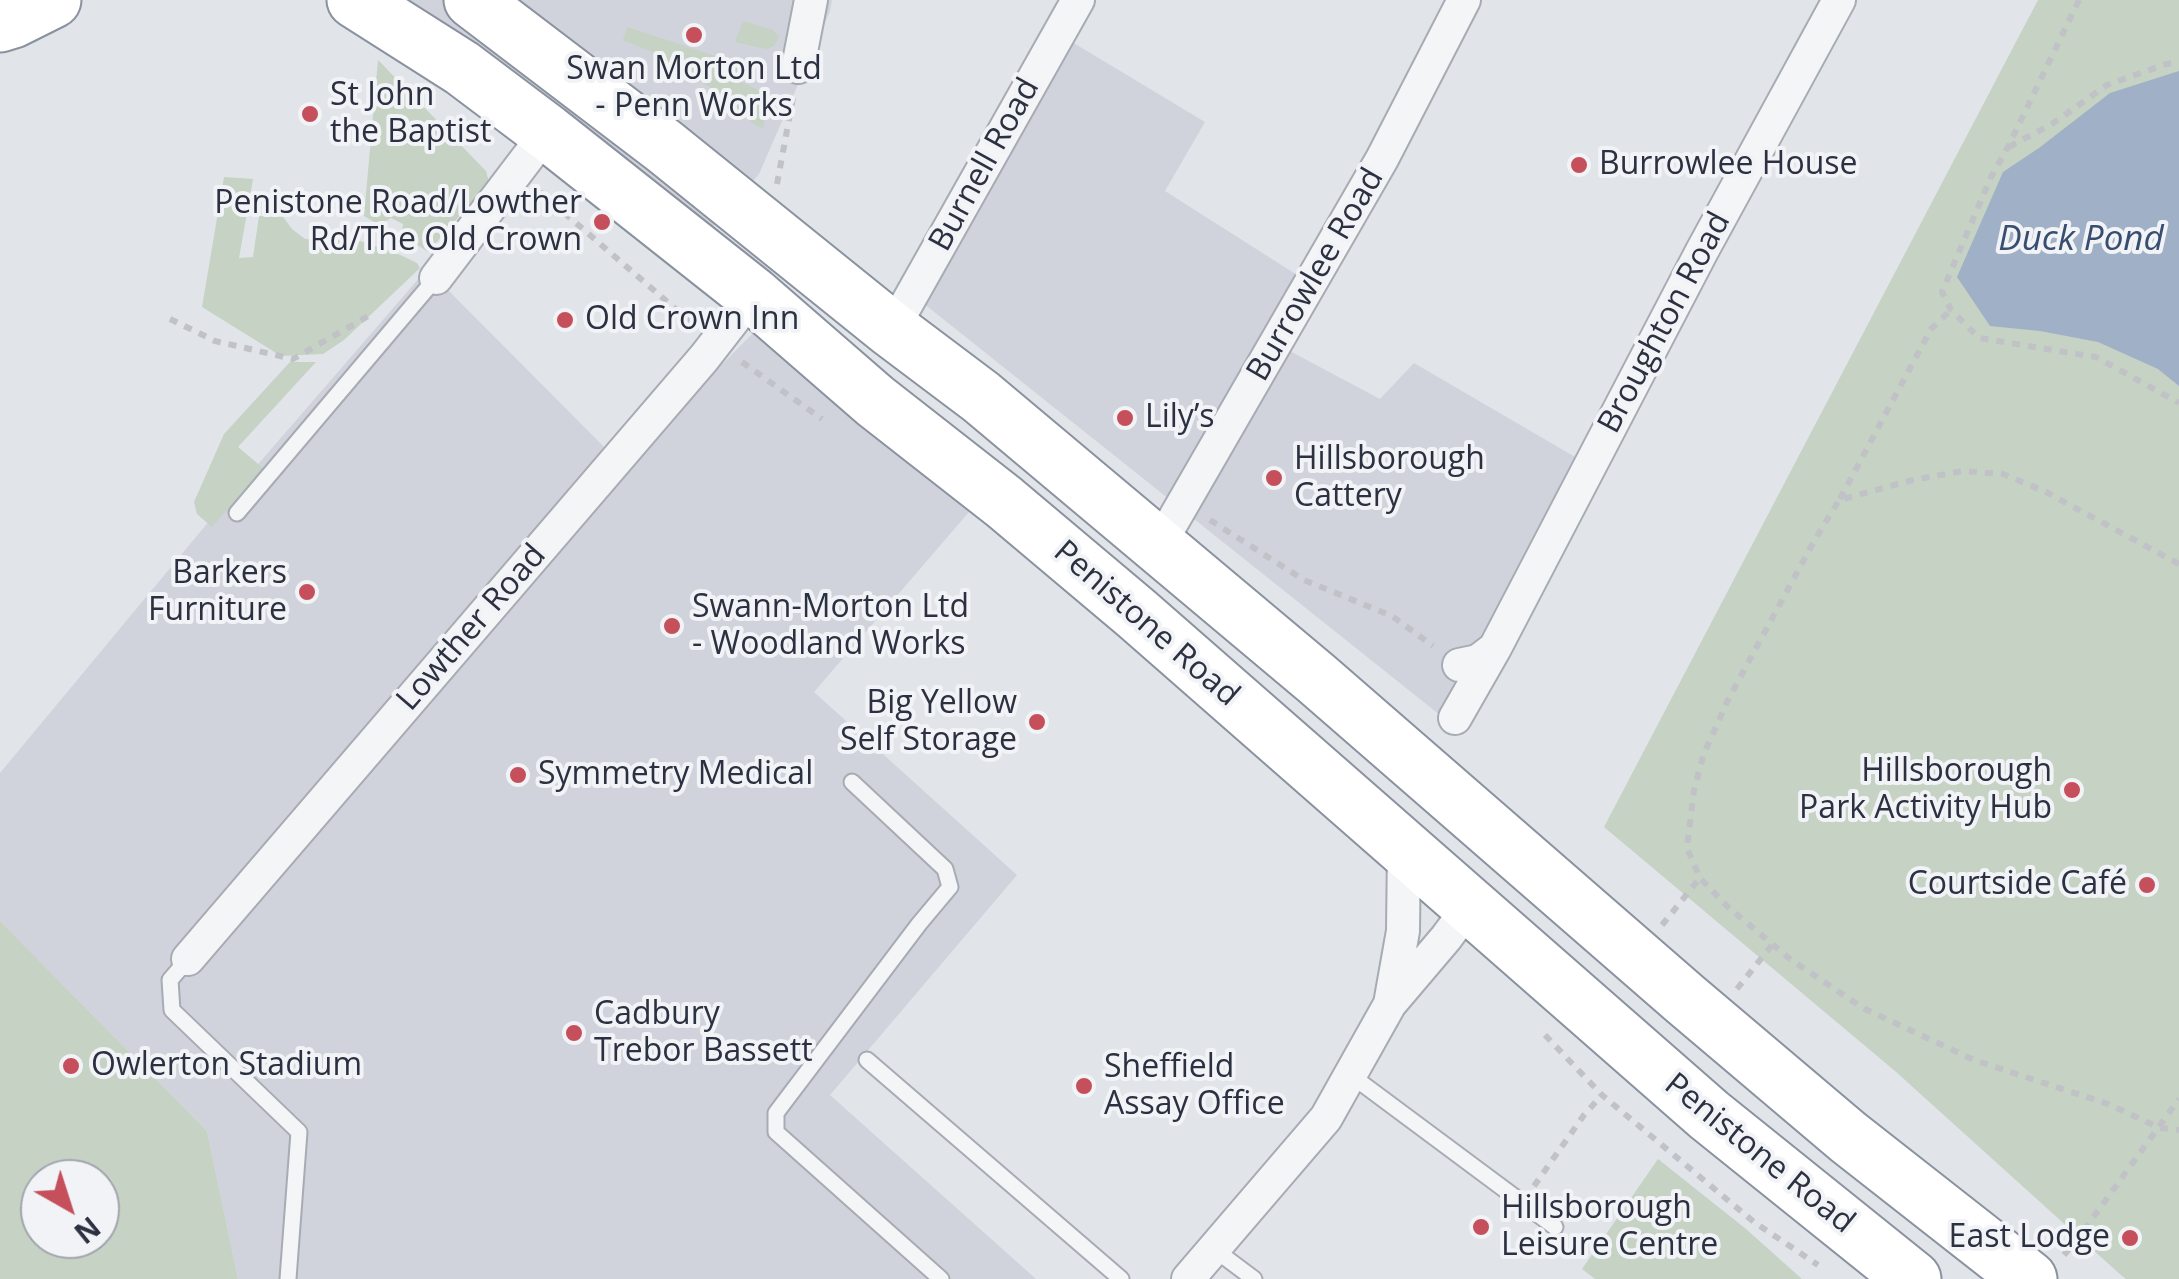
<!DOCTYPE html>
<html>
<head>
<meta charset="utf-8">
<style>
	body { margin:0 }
	#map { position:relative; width:2179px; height:1279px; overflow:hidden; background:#e1e4e9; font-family:"Open Sans",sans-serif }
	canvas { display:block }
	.north { position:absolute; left:20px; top:1159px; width:100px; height:100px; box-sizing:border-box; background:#f1f3f6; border:2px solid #a2a5ad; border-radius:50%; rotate:141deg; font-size:28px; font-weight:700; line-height:40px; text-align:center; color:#2b3140 }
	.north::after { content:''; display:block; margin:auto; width:35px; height:45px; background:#c54f5a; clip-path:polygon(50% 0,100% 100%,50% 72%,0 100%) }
</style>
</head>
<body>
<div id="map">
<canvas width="2179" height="1279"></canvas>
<div class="north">N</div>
</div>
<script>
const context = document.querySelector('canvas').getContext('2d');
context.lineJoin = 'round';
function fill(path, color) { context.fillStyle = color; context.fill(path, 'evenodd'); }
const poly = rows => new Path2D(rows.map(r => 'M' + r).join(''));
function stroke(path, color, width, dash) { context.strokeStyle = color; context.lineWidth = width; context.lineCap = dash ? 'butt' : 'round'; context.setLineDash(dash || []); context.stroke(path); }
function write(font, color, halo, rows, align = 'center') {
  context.font = font + ' "Open Sans",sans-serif'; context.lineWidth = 8; context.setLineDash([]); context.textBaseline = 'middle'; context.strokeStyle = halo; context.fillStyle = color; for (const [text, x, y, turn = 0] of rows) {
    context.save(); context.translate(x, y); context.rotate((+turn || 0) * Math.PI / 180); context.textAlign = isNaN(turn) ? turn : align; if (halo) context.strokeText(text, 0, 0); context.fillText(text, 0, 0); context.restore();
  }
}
const built = poly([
	[405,0,832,0,830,11,759,174,704,237],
	[1067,39,1205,122,1165,191,1305,280,1269,340,1380,399,1414,363,1594,468,1450,723,923,303],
	[427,269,622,465,759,327,969,512,814,692,1017,875,830,1095,1036,1279,238,1279,207,1131,0,921,0,773,215,514]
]);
const green = poly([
	[2038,0,2179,0,2179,1279,2126,1279,2122,1276,1895,1071,1604,827],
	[743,21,773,30,779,37,774,46,766,49,735,42],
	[627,27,740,64,736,80,756,89,768,100,763,128,755,125,725,97,657,54,623,40],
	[378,60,486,171,489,182,428,252,407,238,402,231,403,224,391,218,384,222,374,222,364,216],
	[224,177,253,179,239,258,253,257,259,216,283,217,292,229,305,239,360,241,396,253,417,263,420,268,344,340,323,354,281,356,202,307],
	[290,362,316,362,238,447,263,468,212,527,197,514,194,502,224,434],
	[0,921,207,1131,238,1279,0,1279],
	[40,1179,100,1179,100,1239,40,1239],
	[1658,1159,1746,1229,1802,1279,1595,1279,1582,1269]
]);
const water = poly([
	[2179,71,2179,386,2158,369,2098,342,2040,331,1990,326,1957,277,2003,172,2039,148,2110,93]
]);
const path = poly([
	[2079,0,2008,147,1991,177,1942,292,1951,310,1979,338,2096,357,2179,403],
	[2009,147,2052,124,2107,85,2166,64,2179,63],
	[777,184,793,98],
	[540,192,693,324],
	[170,319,215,341,293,359,370,315],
	[742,362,822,419],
	[1840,499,1931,329,1951,310],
	[1210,520,1304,580,1392,616,1433,646],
	[2179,564,2046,492,2003,474,1963,471,1913,480,1839,500,1813,543,1729,698,1704,753,1694,790,1687,848,1700,878,1728,907,1790,959,1863,1008,1974,1060,2108,1104,2160,1128,2179,1130],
	[1662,925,1700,878],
	[1737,989,1772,945],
	[1545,1035,1602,1095,1754,1222,1818,1265],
	[1534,1186,1584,1115,1602,1095],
	[2064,1255,2079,1237,2179,1099]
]);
const lane = poly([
	[237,513,436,278],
	[852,782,945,869,950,887,919,924,776,1113,776,1132,941,1279],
	[188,959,170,980,172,1010,299,1132,288,1279],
	[867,1060,1121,1279],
	[1352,1076,1555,1227],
	[1214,1249,1254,1279]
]);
const street = poly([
	[798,67,811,0],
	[436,278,547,132],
	[892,330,1078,0],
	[1159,545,1382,159,1464,0],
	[1459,665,1478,661,1495,648,1702,251,1839,0],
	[1455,718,1495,648],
	[188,959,704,358,753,295],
	[1390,1004,1403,931,1404,848],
	[1188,1279,1326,1118,1390,1004,1446,938,1469,907]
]);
const highway = poly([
	[355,0,462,68,547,132,753,295,875,401,1004,502,1137,614,1709,1115,1913,1279],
	[472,0,665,147,892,330,981,397,1317,679,1685,999,1848,1137,2029,1279],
	[0,24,13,20,53,0]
]);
const markers = [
	[694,35,10,"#c54f5a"],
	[310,114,10,"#c54f5a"],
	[1579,165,10,"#c54f5a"],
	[602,222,10,"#c54f5a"],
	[565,320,10,"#c54f5a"],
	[1125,418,10,"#c54f5a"],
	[1274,478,10,"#c54f5a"],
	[307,592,10,"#c54f5a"],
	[672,626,10,"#c54f5a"],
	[1037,722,10,"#c54f5a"],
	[518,775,10,"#c54f5a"],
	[2072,790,10,"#c54f5a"],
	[2147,885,10,"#c54f5a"],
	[574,1033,10,"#c54f5a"],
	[71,1066,10,"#c54f5a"],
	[1084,1086,10,"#c54f5a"],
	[1481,1227,10,"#c54f5a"],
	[2130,1238,10,"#c54f5a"]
];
const poiNames = [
	["Swan Morton Ltd",694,70,"center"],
	["- Penn Works",694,107,"center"],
	["St John",330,96],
	["the Baptist",330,133],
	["Burrowlee House",1599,165],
	["Penistone Road/Lowther",582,204,"right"],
	["Rd/The Old Crown",582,241,"right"],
	["Old Crown Inn",585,320],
	["Lily’s",1145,418],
	["Hillsborough",1294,460],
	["Cattery",1294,497],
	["Barkers",287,574,"right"],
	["Furniture",287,611,"right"],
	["Swann-Morton Ltd",692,608],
	["- Woodland Works",692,645],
	["Big Yellow",1017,704,"right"],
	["Self Storage",1017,741,"right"],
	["Hillsborough",2052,772,"right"],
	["Park Activity Hub",2052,809,"right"],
	["Symmetry Medical",538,775],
	["Courtside Café",2127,885,"right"],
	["Cadbury",594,1015],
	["Trebor Bassett",594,1052],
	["Owlerton Stadium",91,1066],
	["Sheffield",1104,1068],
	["Assay Office",1104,1105],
	["Hillsborough",1501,1209],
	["Leisure Centre",1501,1246],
	["East Lodge",2110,1238,"right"]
];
const streetNames = [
	["Burnell Road",985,165,-61],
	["Burrowlee Road",1316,275,-60],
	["Broughton Road",1665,323,-62],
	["Penistone Road",1146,624,41],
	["Lowther Road",472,628,-49],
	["Penistone Road",1759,1154,39]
];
const waterNames = [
	["Duck Pond",2081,240]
];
fill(built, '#d0d3db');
fill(green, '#c6d2c3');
fill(water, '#9fb0c7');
stroke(lane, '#a7abb3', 19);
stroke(street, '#a7abb3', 36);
stroke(highway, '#8a919f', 59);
stroke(path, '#c0c2c7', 6, [8, 8]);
stroke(lane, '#f4f5f7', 15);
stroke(street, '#f4f5f7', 32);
stroke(highway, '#fff', 55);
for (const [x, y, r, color] of markers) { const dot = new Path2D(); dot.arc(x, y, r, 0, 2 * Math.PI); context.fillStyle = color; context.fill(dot); stroke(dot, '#f1f3f6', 4); }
write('32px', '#2b3140', '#f1f3f6', poiNames, 'left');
write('32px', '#2b3140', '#f1f3f6', streetNames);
write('italic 35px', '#374e71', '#f1f3f6', waterNames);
</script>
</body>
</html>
